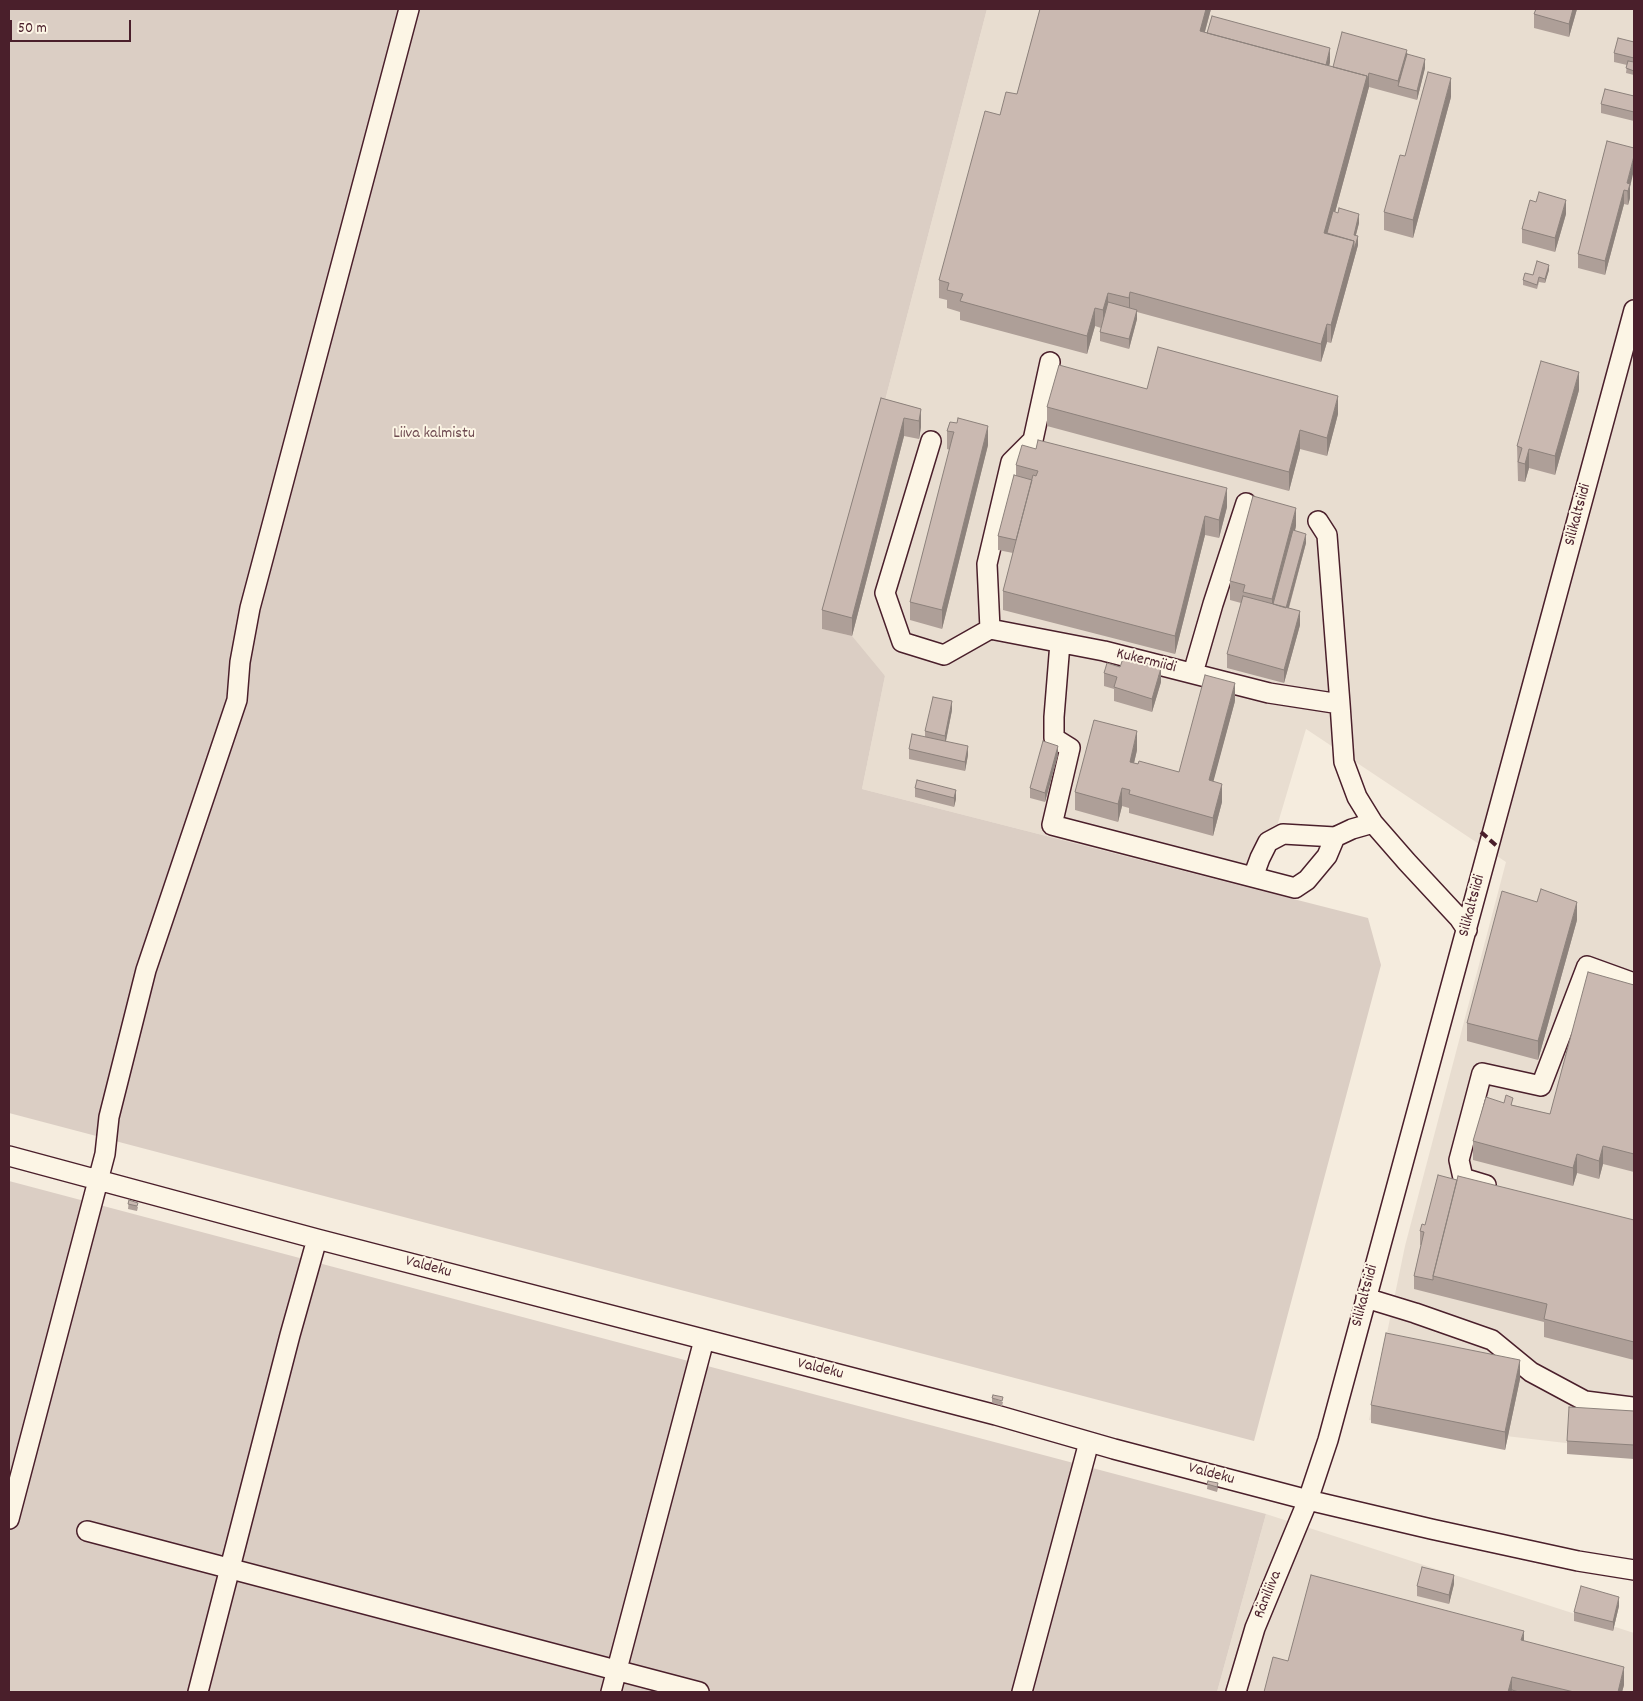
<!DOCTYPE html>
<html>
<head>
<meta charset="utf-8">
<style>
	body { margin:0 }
	#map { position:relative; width:1643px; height:1701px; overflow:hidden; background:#f5ecde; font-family:Dekko,sans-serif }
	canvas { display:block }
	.frame { position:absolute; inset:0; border:10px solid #4a1f2b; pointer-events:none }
	.scale { position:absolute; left:10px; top:20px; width:121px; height:22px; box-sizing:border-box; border:2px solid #4a1f2b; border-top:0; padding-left:6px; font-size:15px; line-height:18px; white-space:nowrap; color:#4a1f2b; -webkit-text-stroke:4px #fcf5e5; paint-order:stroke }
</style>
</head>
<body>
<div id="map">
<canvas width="1643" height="1701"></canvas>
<div class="frame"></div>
<div class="scale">50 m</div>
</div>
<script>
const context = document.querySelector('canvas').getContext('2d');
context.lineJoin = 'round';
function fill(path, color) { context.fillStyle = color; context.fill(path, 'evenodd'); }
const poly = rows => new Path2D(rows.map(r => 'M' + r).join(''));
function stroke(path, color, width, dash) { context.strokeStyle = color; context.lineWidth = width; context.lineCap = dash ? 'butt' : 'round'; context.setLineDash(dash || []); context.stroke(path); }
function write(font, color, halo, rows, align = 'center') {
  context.font = font + ' Dekko,sans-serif'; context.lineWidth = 4; context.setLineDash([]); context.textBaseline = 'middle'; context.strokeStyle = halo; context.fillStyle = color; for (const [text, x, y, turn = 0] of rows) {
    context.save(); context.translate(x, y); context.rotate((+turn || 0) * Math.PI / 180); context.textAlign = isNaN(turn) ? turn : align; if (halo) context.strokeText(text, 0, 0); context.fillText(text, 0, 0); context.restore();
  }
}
const built = poly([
	[987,9,1634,9,1634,1451,1369,1420,1405,1246,1506,862,1306,729,1258,890,862,789,885,676,822,629,881,416],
	[1266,1514,1634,1633,1634,1692,1217,1692]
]);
const green = poly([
	[9,9,987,9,881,416,822,629,852,636,885,676,862,789,1368,918,1381,965,1254,1441,9,1113],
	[9,1181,1266,1514,1217,1692,9,1692]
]);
const minor = poly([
	[931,441,885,593,902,642,944,655,990,629,1104,651,1269,693,1340,704,1344,762,1357,797,1373,823,1407,862,1459,918,1467,930],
	[1318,521,1327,535,1340,704],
	[990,629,987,564,1011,462,1033,440,1050,362],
	[1060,643,1054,717,1054,738,1070,748,1052,825,1295,888,1307,880,1327,856,1335,837],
	[1193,673,1213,604,1246,503],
	[1253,877,1260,858,1268,842,1283,834,1335,837,1352,829,1373,823],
	[9,1156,317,1239,996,1415,1114,1449,1308,1500,1431,1529,1578,1561,1634,1570],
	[1486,1185,1463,1178,1459,1160,1482,1073,1541,1086,1587,966,1634,983],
	[1366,1298,1415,1313,1492,1340,1531,1372,1585,1401,1632,1407],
	[9,1519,105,1154,109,1117,146,970,237,700,240,662,250,608,409,9],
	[87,1531,699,1692],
	[198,1692,290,1335,317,1239],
	[611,1692,704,1340],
	[1022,1692,1089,1442],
	[1236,1692,1255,1628,1308,1500,1328,1440,1634,310]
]);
const rail = poly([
	[1481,832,1499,848]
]);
const wall = poly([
	[1040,9,1211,9,1205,32,1330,62,1329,66,1333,67,1407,54,1425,68,1417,100,1369,87,1335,212,1359,223,1356,235,1358,245,1331,343,1327,342,1321,362,1137,312,1137,319,1129,349,1100,341,1100,332,1101,328,1095,326,1087,354,960,320,960,312,947,308,947,300,939,298,939,280,1000,115,1017,94],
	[1536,9,1577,9,1569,37,1534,28,1534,14],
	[1634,42,1634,75,1626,73,1627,65,1614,62,1614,53],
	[1634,96,1634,121,1601,113,1601,104],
	[1451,97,1413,238,1384,230,1384,212,1405,156],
	[1607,141,1630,187,1630,198,1628,205,1624,204,1605,275,1578,268,1578,254],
	[1566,214,1555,252,1522,243,1522,229],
	[1549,270,1545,283,1539,282,1537,289,1523,285,1523,280,1533,275],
	[1147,389,1338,414,1327,456,1300,449,1289,491,1047,426,1047,407],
	[1579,390,1555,475,1529,468,1525,482,1518,481,1517,446],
	[881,398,921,409,921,427,919,439,904,436,852,636,822,629,822,610],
	[950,422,988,445,942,629,910,620,910,602,950,450,947,449,947,431],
	[1016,465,1227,507,1219,538,1205,535,1175,654,1003,610,1003,591,1013,553,998,550,998,536,1016,476],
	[1296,526,1295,531,1306,543,1289,608,1300,625,1284,683,1227,668,1227,654,1241,603,1230,600,1230,581],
	[1104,673,1161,682,1152,712,1114,701,1114,689,1104,686],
	[1235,701,1213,781,1222,802,1213,836,1129,813,1129,808,1122,806,1118,822,1075,810,1075,792,1137,750,1134,763,1179,772],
	[952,710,946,741,968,755,965,771,909,759,909,749,925,737,925,731],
	[1058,755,1045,802,1030,798,1030,788],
	[915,788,956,790,956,799,954,807,915,797],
	[1577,920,1538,1060,1467,1041,1467,1023],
	[1634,985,1634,1172,1603,1164,1599,1179,1577,1173,1573,1186,1473,1160,1473,1141,1504,1103,1550,1114],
	[129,1200,138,1207,137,1211,128,1209],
	[1634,1220,1634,1360,1544,1337,1544,1322,1414,1289,1414,1276,1421,1245,1420,1245,1420,1231,1425,1225],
	[1520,1379,1505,1450,1371,1423,1371,1405],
	[992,1398,1003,1402,1002,1406,992,1403],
	[1634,1411,1634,1459,1567,1454,1567,1441],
	[1208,1481,1218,1488,1217,1492,1207,1489],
	[1454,1584,1449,1604,1417,1596,1417,1586],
	[1619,1606,1613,1631,1574,1621,1574,1612],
	[1524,1641,1624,1685,1622,1692,1264,1692,1288,1661]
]);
const shadedWall = poly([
	[1206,9,1211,9,1200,49,1200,31],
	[1573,9,1577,9,1569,37,1569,24],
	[1330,48,1330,62,1325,83,1325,69],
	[1407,50,1407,64,1398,86,1398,81],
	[1425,59,1425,68,1417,100,1417,91],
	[1369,73,1369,87,1327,242,1324,233,1367,76],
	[1451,78,1451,97,1413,238,1413,220],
	[1634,156,1634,170,1630,187,1630,198,1628,205,1627,183],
	[1624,190,1624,204,1605,275,1605,261],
	[1566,200,1566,214,1555,252,1555,238],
	[1359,214,1359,223,1354,242,1358,236,1358,245,1331,343,1331,325],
	[1549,265,1549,270,1545,283,1545,279],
	[1130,292,1130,310,1129,317,1129,298],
	[1108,293,1108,311,1103,328,1103,310],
	[1095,308,1095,326,1087,354,1087,336],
	[1137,310,1137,319,1129,349,1129,339],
	[1327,324,1327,342,1321,362,1321,344],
	[1579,372,1579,390,1555,475,1555,456],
	[1338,396,1338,414,1327,456,1327,438],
	[921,409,921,427,919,439,919,421],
	[904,418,904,436,852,636,852,618],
	[988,426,988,445,942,629,942,610],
	[1300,430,1300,449,1289,491,1289,472],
	[1529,449,1529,468,1525,482,1525,464],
	[1227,488,1227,507,1219,538,1219,520],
	[1296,508,1296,526,1274,609,1272,608,1272,599],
	[1205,516,1205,535,1175,654,1175,636],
	[1306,534,1306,543,1285,621,1285,612],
	[1300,611,1300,625,1284,683,1284,670],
	[1161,668,1161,682,1152,712,1152,699],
	[1235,683,1235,701,1209,798,1209,780],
	[952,701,952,710,945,745,945,736],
	[1137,731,1137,750,1130,780,1130,762],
	[968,746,968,755,965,771,965,762],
	[1058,746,1058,755,1045,802,1045,793],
	[1222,784,1222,802,1213,836,1213,818],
	[1122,788,1122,806,1118,822,1118,804],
	[956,790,956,799,954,807,954,798],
	[1577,902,1577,920,1538,1060,1538,1041],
	[1603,1146,1603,1164,1599,1179,1599,1161],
	[1577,1154,1577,1173,1573,1186,1573,1168],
	[1520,1360,1520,1379,1505,1450,1505,1432],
	[1454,1575,1454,1584,1449,1604,1449,1595],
	[1619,1597,1619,1606,1613,1631,1613,1622],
	[1524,1631,1524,1649,1521,1640],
	[1624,1667,1624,1685,1622,1692,1618,1692],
	[1512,1677,1512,1692,1508,1692]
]);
const building = poly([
	[1040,9,1206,9,1200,31,1367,76,1324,233,1354,241,1331,325,1327,324,1321,344,1130,292,1129,298,1108,293,1103,310,1095,308,1087,336,960,301,963,294,947,290,949,283,939,280,985,111,1000,115,1006,92,1017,94,1040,9],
	[1536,9,1573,9,1569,24,1534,14,1536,9],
	[1212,16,1330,48,1326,65,1207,33,1212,16],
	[1342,32,1407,50,1398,81,1369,73,1367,81,1367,76,1333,67,1342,32],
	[1618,38,1634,42,1634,58,1614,53,1618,38],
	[1407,54,1425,59,1417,91,1398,86,1407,54],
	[1628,61,1634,62,1634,71,1626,68,1628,61],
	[1428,72,1451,78,1413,220,1384,212,1400,155,1405,156,1428,72],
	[1605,89,1634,96,1634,112,1601,104,1605,89],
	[1607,141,1634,148,1634,156,1627,183,1630,184,1628,191,1624,190,1605,261,1578,254,1607,141],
	[1539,192,1566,200,1555,238,1522,229,1530,200,1536,202,1539,192],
	[1339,208,1359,214,1354,235,1358,236,1354,250,1354,241,1327,233,1333,211,1338,213,1339,208],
	[1537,261,1549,265,1545,279,1539,277,1537,285,1523,280,1525,273,1533,275,1537,261],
	[1108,302,1137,310,1129,339,1100,332,1108,302],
	[1158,347,1338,396,1327,438,1300,430,1289,472,1047,407,1059,365,1147,389,1158,347],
	[1541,361,1579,372,1555,456,1529,449,1525,464,1518,462,1522,448,1517,446,1541,361],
	[881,398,921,409,919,421,904,418,852,618,822,610,881,398],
	[958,418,988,426,942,610,910,602,953,435,954,432,947,431,950,422,957,423,958,418],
	[1038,440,1227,488,1219,520,1205,516,1175,636,1003,591,1033,475,1036,476,1038,471,1016,465,1022,445,1036,449,1038,440],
	[1014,475,1032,480,1016,540,998,536,1014,475],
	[1253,496,1296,508,1272,599,1243,592,1245,585,1230,581,1253,496],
	[1293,530,1306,534,1286,608,1273,604,1293,530],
	[1243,596,1300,611,1284,670,1227,654,1243,596],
	[1124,656,1161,668,1152,699,1114,687,1117,677,1104,673,1107,663,1120,667,1124,656],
	[1205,675,1235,683,1209,780,1222,784,1213,818,1129,794,1130,790,1122,788,1118,804,1075,792,1094,720,1137,731,1130,762,1138,764,1139,761,1179,772,1205,675],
	[933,697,952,701,945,736,925,731,933,697],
	[912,734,968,746,965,762,909,749,912,734],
	[1043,741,1058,746,1045,793,1030,788,1043,741],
	[917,780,956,790,954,798,915,788,917,780],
	[1541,889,1577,902,1538,1041,1467,1023,1502,891,1537,902,1541,889],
	[1588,972,1634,985,1634,1154,1603,1146,1599,1161,1577,1154,1573,1168,1473,1141,1486,1097,1504,1103,1506,1095,1513,1098,1511,1105,1550,1114,1588,972],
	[1438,1175,1457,1180,1433,1276,1433,1280,1414,1276,1424,1232,1420,1231,1422,1224,1425,1225,1438,1175],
	[1458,1176,1634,1220,1634,1342,1544,1319,1547,1304,1433,1276,1458,1176],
	[129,1200,138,1203,137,1206,128,1204,129,1200],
	[1386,1333,1520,1360,1505,1432,1371,1405,1386,1333],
	[993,1395,1003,1397,1002,1401,992,1398,993,1395],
	[1569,1407,1634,1411,1634,1445,1567,1441,1569,1407],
	[1208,1481,1218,1483,1217,1487,1207,1484,1208,1481],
	[1422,1567,1454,1575,1449,1595,1417,1586,1422,1567],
	[1311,1575,1524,1631,1521,1640,1624,1667,1618,1692,1574,1692,1512,1677,1508,1692,1264,1692,1273,1657,1288,1661,1311,1575],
	[1581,1586,1619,1597,1613,1622,1574,1612,1581,1586],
	[1512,1690,1519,1692,1511,1692,1512,1690]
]);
const parkNames = [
	["Liiva kalmistu",434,435]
];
const streetNames = [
	["Silikaltsiidi",1579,515,-75],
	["Kukermiidi",1146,662,14],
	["Silikaltsiidi",1473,906,-75],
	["Valdeku",428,1268,15],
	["Silikaltsiidi",1366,1296,-75],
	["Valdeku",820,1370,14],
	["Valdeku",1211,1475,15],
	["Räniliiva",1269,1595,-68]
];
fill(built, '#e8ddd0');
fill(green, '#dbcec4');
stroke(minor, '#4a1f2b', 22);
stroke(minor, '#fcf5e5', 19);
stroke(rail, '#4a1f2b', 4, [8, 4]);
fill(wall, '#ae9f98');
fill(shadedWall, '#8d827c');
fill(building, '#cab9b1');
stroke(building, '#8d827c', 1);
write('16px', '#6e4b51', '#fcf5e5', parkNames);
write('16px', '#4a1f2b', '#fcf5e5', streetNames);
</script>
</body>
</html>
